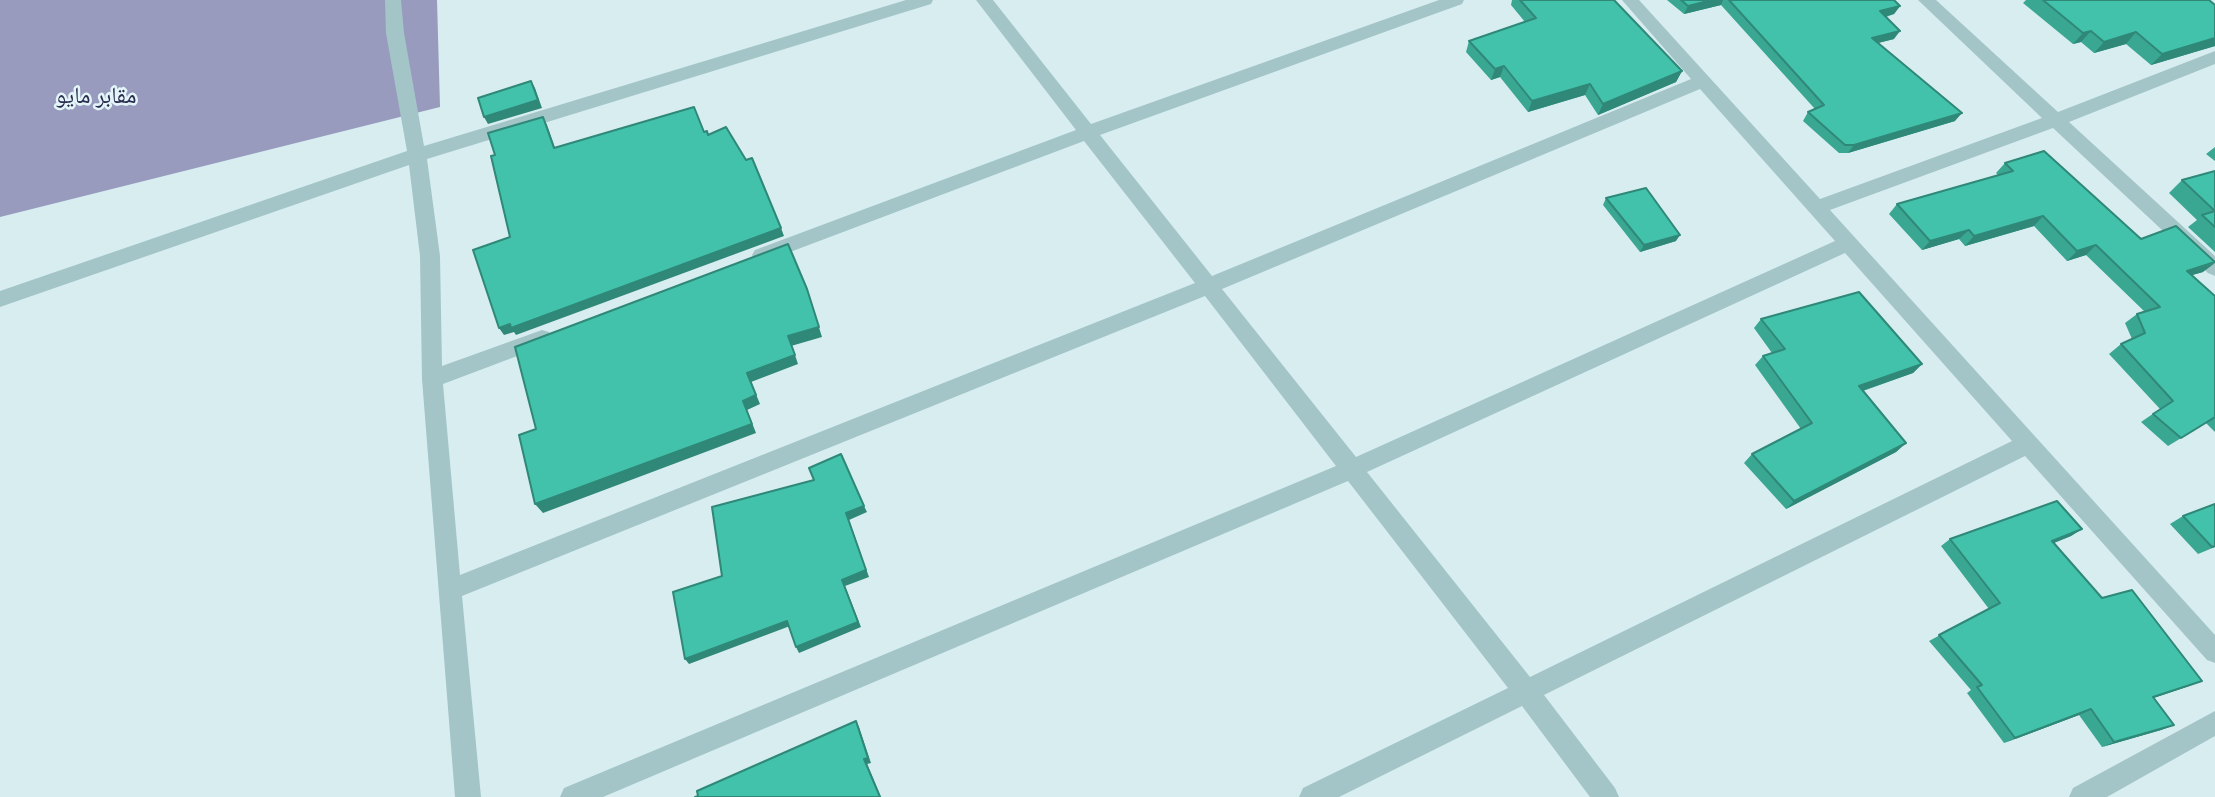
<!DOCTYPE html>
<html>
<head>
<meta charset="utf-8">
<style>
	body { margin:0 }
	canvas { display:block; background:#d7edf0 }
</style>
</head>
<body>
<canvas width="2215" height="797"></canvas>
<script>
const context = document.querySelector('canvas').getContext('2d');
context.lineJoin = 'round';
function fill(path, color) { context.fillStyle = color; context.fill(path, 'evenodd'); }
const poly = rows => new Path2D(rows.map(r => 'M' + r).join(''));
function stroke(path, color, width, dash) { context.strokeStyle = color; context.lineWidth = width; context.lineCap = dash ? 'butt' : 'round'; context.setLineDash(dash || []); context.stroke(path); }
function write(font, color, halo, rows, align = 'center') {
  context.font = font + ' "Exo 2","Noto Naskh Arabic",sans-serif'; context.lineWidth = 5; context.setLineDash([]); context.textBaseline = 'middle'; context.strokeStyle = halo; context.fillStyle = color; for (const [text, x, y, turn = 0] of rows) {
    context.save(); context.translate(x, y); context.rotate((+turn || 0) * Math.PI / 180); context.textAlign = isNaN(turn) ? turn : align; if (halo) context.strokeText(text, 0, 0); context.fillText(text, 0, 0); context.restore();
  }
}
const green = poly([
	[0,0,437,0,440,107,0,217]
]);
const minor = poly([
	[385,0,401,0,404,33,424,146,906,0,933,0,931,4,427,159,440,256,442,366,542,330,549,332,552,338,549,344,443,384,460,575,1195,283,1084,141,769,260,762,263,755,260,752,255,755,250,1076,130,976,0,993,0,1091,124,1439,0,1464,0,1462,4,1100,135,1212,276,1691,79,1622,0,1639,0,1820,199,2042,118,1918,0,1936,0,2058,112,2215,51,2215,64,2069,122,2215,256,2215,276,2208,273,2053,128,1830,210,2215,635,2215,663,2207,660,2025,456,1544,695,1615,788,1619,797,1590,797,1522,706,1339,797,1299,797,1303,788,1508,688,1348,481,603,797,560,797,564,788,1336,466,1205,296,462,596,481,797,455,797,422,379,420,256,409,165,0,307,0,291,407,151,386,33,385,0],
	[1700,89,1835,241,1356,457,1222,289,1700,89],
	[1845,253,2012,441,1530,677,1367,472,1845,253],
	[2215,711,2215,736,2107,797,2069,797,2073,788,2215,711]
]);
const wall = poly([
	[1512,0,1614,0,1682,71,1676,82,1598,115,1585,95,1528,112,1500,77,1491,80,1466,52,1469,41,1525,22,1511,5],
	[1667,0,1894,0,1900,6,1894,14,1886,17,1894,39,1878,43,1955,121,1848,153,1839,153,1803,121,1808,112,1815,109,1721,5,1684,14],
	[2026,0,2209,0,2215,5,2215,46,2151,65,2126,44,2094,53,2081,42,2073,44,2023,3],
	[2215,147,2215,161,2206,154],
	[2005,163,2203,272,2192,275,2215,296,2215,432,2206,423,2168,446,2141,422,2160,409,2109,354,2121,344,2132,339,2125,323,2137,314,2144,311,2086,255,2067,261,2034,226,1965,246,1959,239,1922,250,1889,214,1897,204,1998,175,1996,173],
	[2215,171,2215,252,2188,227,2197,220,2169,193,2182,180],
	[1606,198,1676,241,1640,252,1603,205],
	[1761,319,1922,364,1913,373,1863,391,1906,443,1896,452,1786,509,1744,463,1752,454,1801,429,1755,365,1763,356,1772,353,1754,328],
	[2183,516,2215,547,2198,554,2170,524],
	[2082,529,2071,536,2054,543,2102,598,2189,686,2154,698,2174,725,2161,730,2102,747,2079,715,2004,743,1967,693,1971,690,1929,641,1989,609,1941,546,1950,539]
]);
const shadedWall = poly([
	[1712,0,1723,0,1721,5,1684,14,1688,6],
	[1900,6,1894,14,1875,19,1880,11],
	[1900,31,1894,39,1866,46,1872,38],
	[2091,31,2081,42,2073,44,2083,33],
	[2136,32,2126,44,2094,53,2104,42],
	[2215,38,2215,46,2151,65,2162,54],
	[1504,66,1500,77,1491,80,1495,69],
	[1682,71,1676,82,1598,115,1603,104],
	[531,81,535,88,542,108,488,124,484,117],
	[1590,84,1585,95,1528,112,1532,101],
	[1962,113,1955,121,1848,153,1854,145],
	[543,117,547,125,558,156,554,148],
	[2043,216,2034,226,1965,246,1974,236],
	[781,228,784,236,516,335,514,332,504,335,499,328],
	[1969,230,1959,239,1922,250,1930,241],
	[1680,235,1676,241,1640,252,1644,245],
	[2096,245,2086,255,2067,261,2077,251],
	[2215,263,2203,272,2175,280,2187,271],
	[810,299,822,337,791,346,788,336],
	[795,355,798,364,751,382,760,404,747,410,756,433,543,513,535,504,743,401,747,373],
	[1922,364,1913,373,1850,395,1859,386],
	[1906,443,1896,452,1786,509,1794,501],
	[864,506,867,512,849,520,869,577,845,586,861,627,799,653,796,647,842,580,846,513],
	[2082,529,2071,536,2041,548,2052,541],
	[787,621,790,626,689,664,685,659],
	[2202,681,2189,686,2140,702,2153,697],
	[2091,709,2079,715,2004,743,2015,738],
	[856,721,859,727,871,763,867,764,881,797,880,797,864,759],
	[2174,725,2161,730,2102,747,2114,742]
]);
const building = poly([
	[1520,0,1614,0,1682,71,1603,104,1590,84,1532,101,1504,66,1495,69,1469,41,1536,18,1520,0],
	[1681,0,1712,0,1688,6,1681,0],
	[1729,0,1894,0,1900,6,1880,11,1900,31,1872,38,1962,113,1854,145,1845,145,1808,112,1824,105,1729,0],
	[2043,0,2209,0,2215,5,2215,38,2162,54,2136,32,2104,42,2091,31,2083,33,2043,0],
	[531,81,538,100,484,117,478,98,531,81],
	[694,107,704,132,707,131,708,135,726,127,746,160,752,158,781,228,511,328,510,324,499,328,473,250,510,237,491,156,495,155,488,133,543,117,554,148,694,107],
	[2044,151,2141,239,2176,226,2215,262,2187,271,2215,296,2215,417,2181,438,2153,414,2173,401,2121,344,2145,333,2137,314,2160,307,2096,245,2077,251,2043,216,1974,236,1969,230,1930,241,1897,204,2013,171,2005,163,2044,151],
	[2215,171,2215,227,2202,215,2215,211,2182,180,2215,171],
	[1646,188,1680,235,1644,245,1606,198,1646,188],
	[788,244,807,289,819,327,788,336,795,355,747,373,756,395,743,401,752,424,535,504,519,435,536,429,515,347,788,244],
	[1859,292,1922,364,1859,386,1906,443,1794,501,1752,454,1812,423,1763,356,1785,349,1761,319,1859,292],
	[841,454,864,506,846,513,866,570,842,580,858,622,796,647,787,621,685,659,673,592,722,576,712,507,814,480,809,468,841,454],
	[2057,501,2082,529,2052,541,2102,598,2132,590,2202,681,2153,697,2174,725,2114,742,2091,709,2015,738,1977,687,1982,685,1939,635,2000,603,1950,539,2057,501],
	[2215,504,2215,546,2212,547,2183,516,2215,504],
	[856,721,868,758,864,759,880,797,695,797,698,796,697,791,856,721]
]);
const parkNames = [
	["مقابر مايو",96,95]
];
fill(green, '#989bbe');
fill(minor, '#a4c5c7');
fill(wall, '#3aa793');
fill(shadedWall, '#2f8878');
fill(building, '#43c2ab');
stroke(building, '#2f8878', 2);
write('23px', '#2a2c4f', '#e3f5f8', parkNames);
</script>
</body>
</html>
